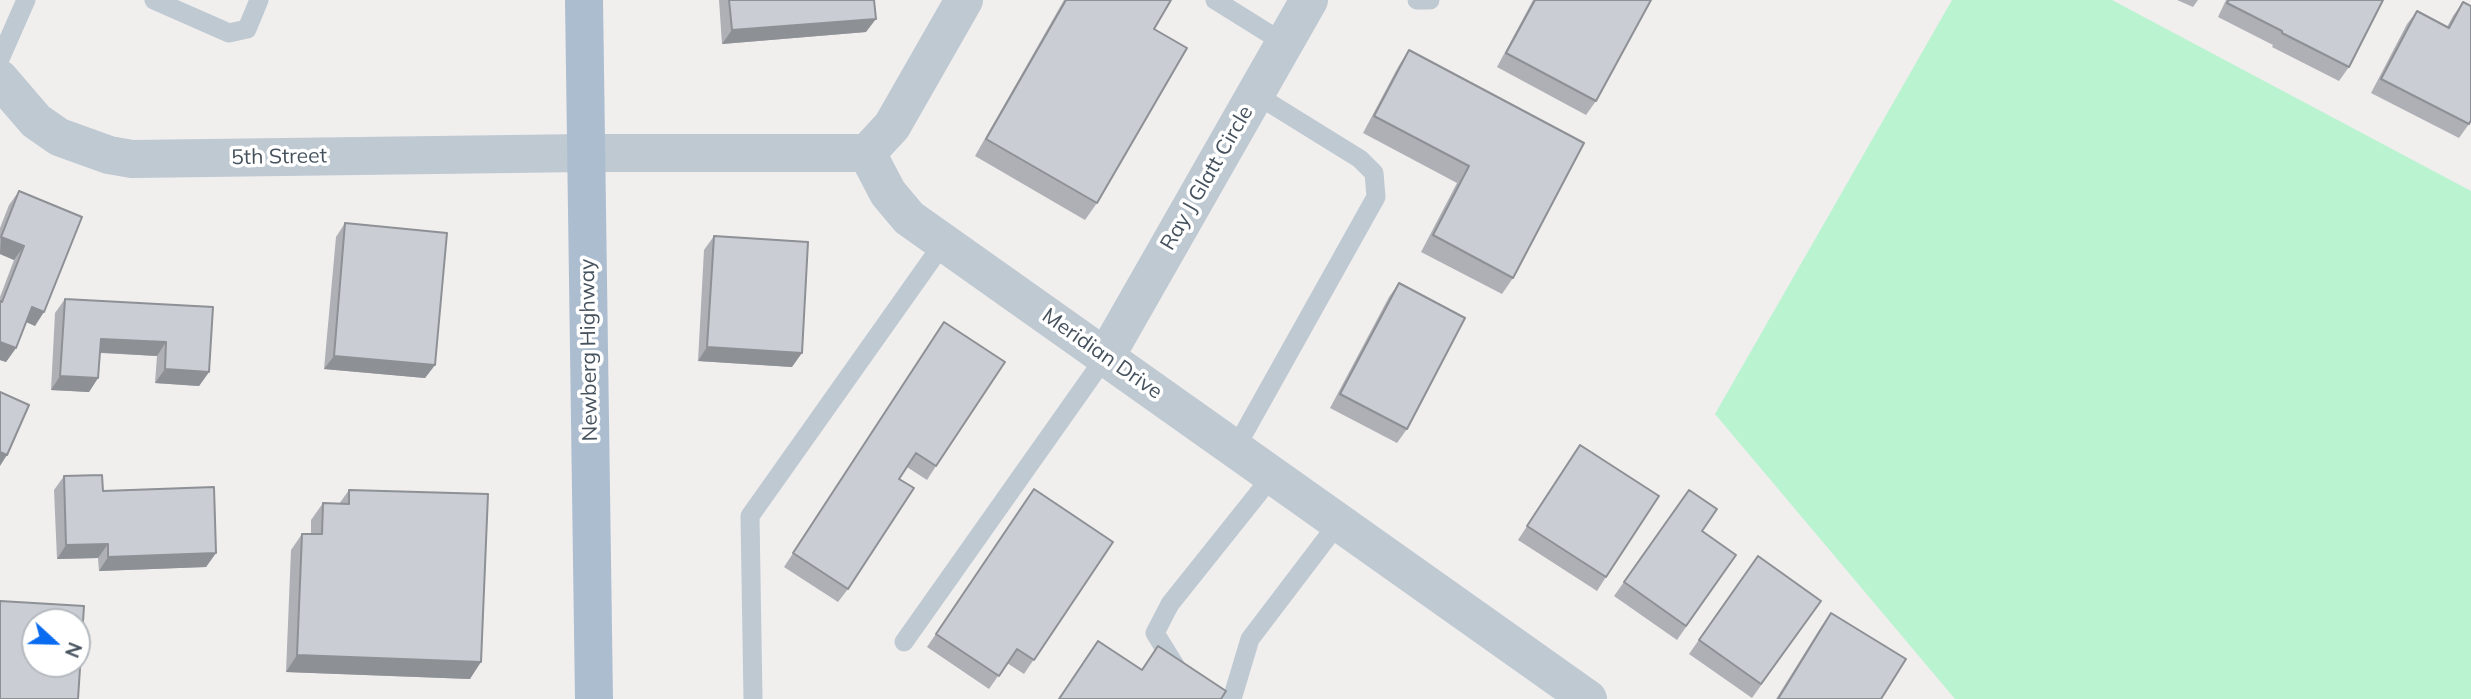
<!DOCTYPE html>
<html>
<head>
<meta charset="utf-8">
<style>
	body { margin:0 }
	#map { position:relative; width:2471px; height:699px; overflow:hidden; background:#f1eeee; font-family:Mulish,sans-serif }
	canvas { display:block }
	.north { position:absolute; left:21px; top:608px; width:70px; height:70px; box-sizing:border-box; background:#fff; border:2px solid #b5babf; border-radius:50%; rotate:112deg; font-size:19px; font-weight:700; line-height:28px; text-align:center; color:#45525e }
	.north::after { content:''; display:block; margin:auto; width:24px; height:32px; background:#096bf0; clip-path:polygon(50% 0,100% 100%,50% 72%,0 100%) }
</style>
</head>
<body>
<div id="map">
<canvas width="2471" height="699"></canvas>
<div class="north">N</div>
</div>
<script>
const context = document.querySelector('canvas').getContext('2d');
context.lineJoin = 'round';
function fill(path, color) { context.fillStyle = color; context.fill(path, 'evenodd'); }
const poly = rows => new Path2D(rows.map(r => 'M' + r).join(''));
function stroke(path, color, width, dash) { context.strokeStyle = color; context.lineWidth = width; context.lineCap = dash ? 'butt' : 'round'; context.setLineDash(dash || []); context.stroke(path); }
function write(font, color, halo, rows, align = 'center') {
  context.font = font + ' Mulish,sans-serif'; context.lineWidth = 7; context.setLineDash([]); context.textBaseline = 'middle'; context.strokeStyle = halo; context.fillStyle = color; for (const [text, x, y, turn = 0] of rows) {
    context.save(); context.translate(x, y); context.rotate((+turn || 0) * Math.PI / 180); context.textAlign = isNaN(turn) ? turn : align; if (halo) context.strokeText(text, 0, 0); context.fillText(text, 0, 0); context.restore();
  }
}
const green = poly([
	[1952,0,2112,0,2471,191,2471,699,1955,699,1715,414]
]);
const service = poly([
	[154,0,229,33,247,29,259,0],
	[1215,0,1284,43],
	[1417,0,1430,0],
	[0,59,26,0],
	[1235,449,1376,197,1374,173,1360,159,1255,94],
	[904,642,1106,356],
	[753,699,750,516,944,242],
	[1216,699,1181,675,1155,633,1170,604,1273,475],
	[1232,699,1250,639,1339,522]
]);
const minor = poly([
	[586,153,867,153,888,193,909,218,1588,699],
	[867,153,892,126,964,0],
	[1106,356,1309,0]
]);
const tertiary = poly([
	[0,79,36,121,59,137,109,155,132,159,586,153]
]);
const primary = poly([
	[584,0,594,699]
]);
const wall = poly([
	[719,0,874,0,866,32,722,44],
	[1064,0,1171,0,1154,29,1097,203,1085,220,975,156],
	[1533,0,1651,0,1596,101,1586,115,1497,67],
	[2177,0,2198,0,2193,7],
	[2226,0,2383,0,2349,67,2339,81,2272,47,2273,45,2218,17],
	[2463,2,2469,124,2459,138,2371,93,2407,24,2417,11,2447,27,2453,16],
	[1409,50,1584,143,1513,278,1502,294,1421,252,1457,183,1363,133,1398,67],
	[19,191,35,326,26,322,16,348,6,362,0,360,0,297,14,260,0,254,0,228,9,205],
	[345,223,435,365,425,378,324,369,336,237],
	[714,236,792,367,698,361,704,250],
	[1399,283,1407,429,1397,443,1330,408,1389,297],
	[65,299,213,307,209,372,199,386,155,383,157,356,100,353,98,378,89,392,51,390,55,313],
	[944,322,936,466,927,480,907,467,899,479,848,589,838,602,784,567],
	[1580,445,1606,577,1597,591,1518,540],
	[64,476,103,491,216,553,206,567,99,571,98,558,57,559,54,490],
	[1034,489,1113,542,1024,674,1007,663,989,689,927,647],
	[349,490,470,679,286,672,291,550,302,534,311,534,311,520,323,503,339,504],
	[1689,490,1702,531,1736,555,1677,640,1614,596],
	[1758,556,1821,601,1752,698,1689,654],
	[1831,613,1881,699,1776,699,1821,627]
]);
const shadedWall = poly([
	[876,19,866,32,722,44,732,30],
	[1,237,24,246,14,260,0,254],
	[32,307,44,312,35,326,22,320],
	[101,339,166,342,157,356,91,352],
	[0,342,16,348,6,362,0,360],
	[707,347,802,353,792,367,698,361],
	[334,356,435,365,425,378,324,369],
	[165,369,209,372,199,386,155,383],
	[60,376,98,378,89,392,51,390],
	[0,452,7,455,0,466],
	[108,544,98,558,57,559,66,545],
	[216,553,206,567,99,571,108,557],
	[297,655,481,662,470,679,286,672]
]);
const building = poly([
	[729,0,874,0,876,19,732,30,729,0],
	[1066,0,1171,0,1154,29,1187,48,1097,203,986,139,1066,0],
	[1535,0,1651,0,1596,101,1506,53,1535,0],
	[2229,0,2383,0,2349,67,2282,33,2282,31,2227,3,2229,0],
	[2463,2,2471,6,2471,120,2469,124,2381,79,2417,11,2449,28,2463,2],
	[1409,50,1584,143,1513,278,1433,235,1469,166,1374,116,1409,50],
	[19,191,82,217,44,312,32,307,16,348,0,342,0,301,2,302,24,246,1,237,19,191],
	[345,223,447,233,435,365,334,356,345,223],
	[714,236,808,242,802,353,707,347,714,236],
	[1399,283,1465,318,1407,429,1340,394,1399,283],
	[65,299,213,307,209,372,165,369,166,342,101,339,98,378,60,376,65,299],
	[944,322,1005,362,936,466,916,453,899,479,914,488,848,589,793,553,944,322],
	[0,392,29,405,7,455,0,452,0,392],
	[1580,445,1659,496,1606,577,1527,526,1580,445],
	[102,475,103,491,214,487,216,553,108,557,108,544,66,545,64,476,102,475],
	[1034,489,1113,542,1034,660,1017,649,999,676,936,634,1034,489],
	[349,490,488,494,481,662,297,655,302,534,322,534,323,503,349,504,349,490],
	[1689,490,1717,509,1702,531,1736,555,1686,626,1624,582,1689,490],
	[1758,556,1821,601,1761,684,1699,640,1758,556],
	[0,601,84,606,78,699,0,699,0,601],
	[35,622,77,622,77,664,35,664,35,622],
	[1831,613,1906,659,1881,699,1778,699,1831,613],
	[1098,641,1142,670,1158,646,1226,691,1221,699,1059,699,1098,641]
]);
const streetNames = [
	["5th Street",279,157,-1],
	["Ray J Glatt Circle",1207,178,-60],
	["Newberg Highway",589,350,-91],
	["Meridian Drive",1102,354,35]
];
fill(green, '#b9f3d0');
stroke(service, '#bec9d2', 19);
stroke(minor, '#bec9d2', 38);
stroke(tertiary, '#bec9d2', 38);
stroke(primary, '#acbdd0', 38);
fill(wall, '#aeb0b6');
fill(shadedWall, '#8d9094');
fill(building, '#cacdd4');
stroke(building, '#8d9094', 2);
write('21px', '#45525e', '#fff', streetNames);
</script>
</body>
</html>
